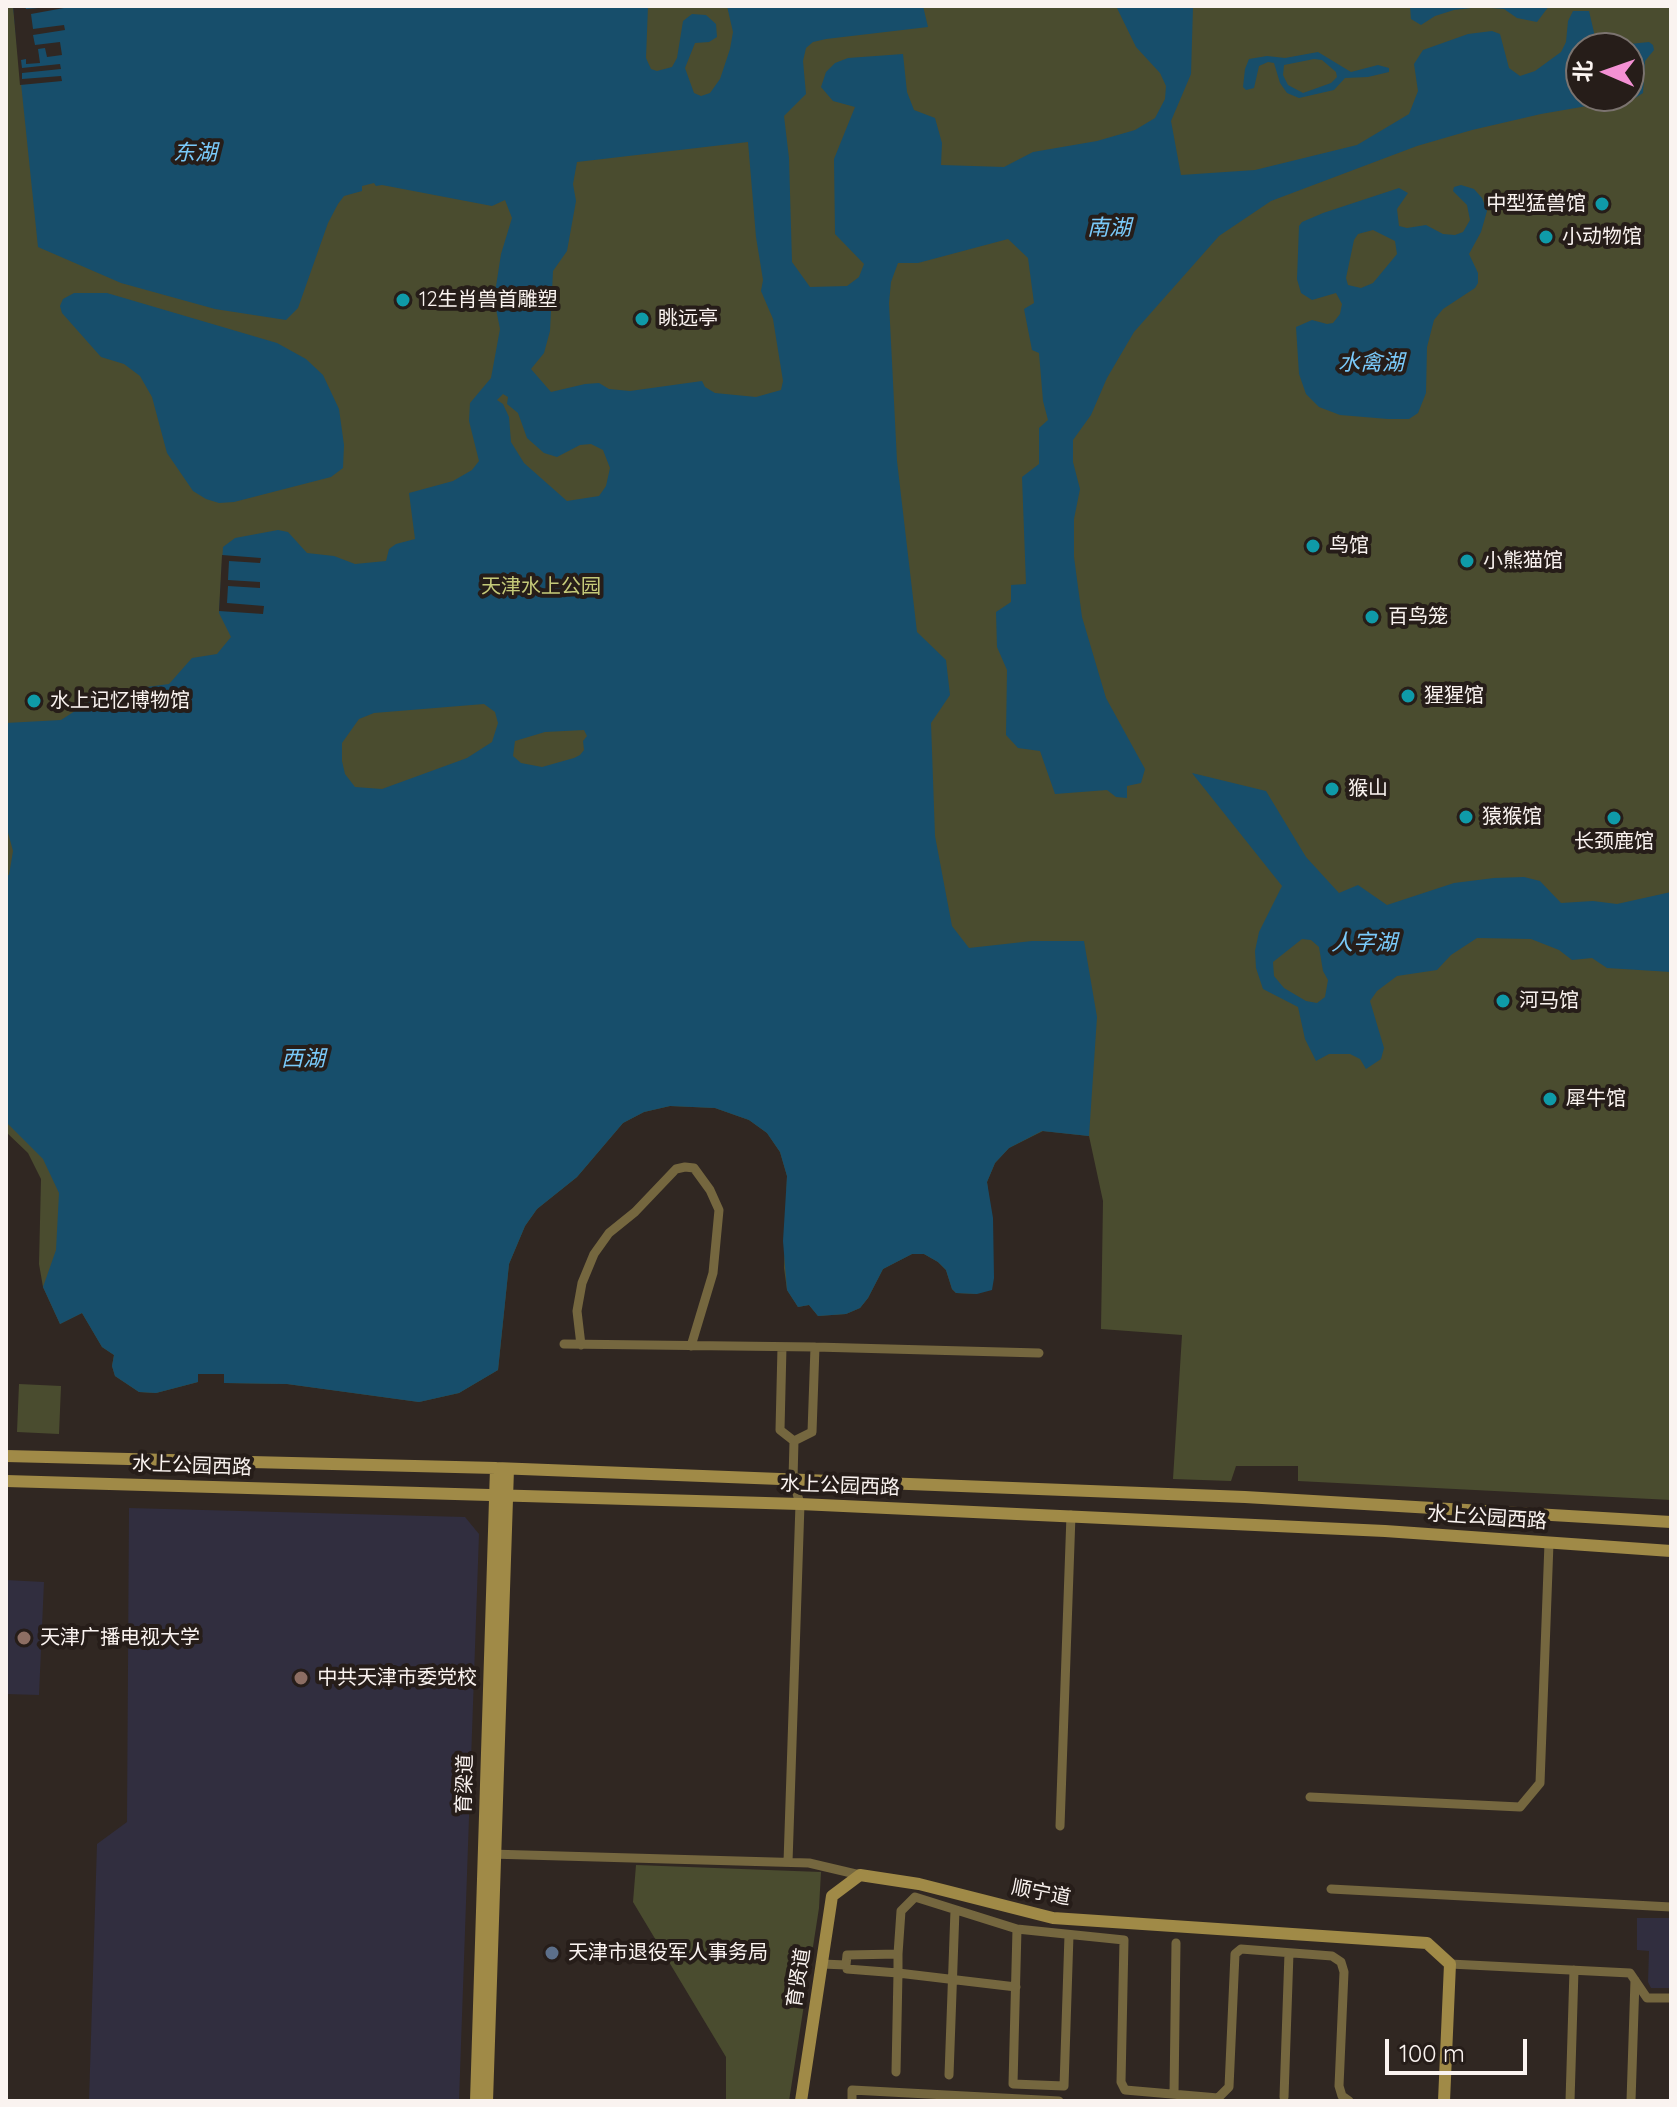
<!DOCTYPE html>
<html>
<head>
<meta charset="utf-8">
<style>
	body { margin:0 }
	#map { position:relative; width:1677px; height:2107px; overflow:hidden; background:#302722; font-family:Quicksand,"Noto Sans SC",sans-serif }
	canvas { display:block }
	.frame { position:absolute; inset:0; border:8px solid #faf3f0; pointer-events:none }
	.north { position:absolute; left:1565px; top:32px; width:80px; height:80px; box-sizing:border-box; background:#261d19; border:2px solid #7b736f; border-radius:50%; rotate:272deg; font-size:22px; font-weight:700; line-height:32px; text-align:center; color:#faf3f0 }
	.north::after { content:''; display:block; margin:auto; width:28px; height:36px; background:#f491d4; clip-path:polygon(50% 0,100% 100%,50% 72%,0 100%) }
	.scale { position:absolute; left:1385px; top:2039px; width:142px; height:36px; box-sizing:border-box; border:4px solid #faf3f0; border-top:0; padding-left:10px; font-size:24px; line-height:28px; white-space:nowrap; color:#faf3f0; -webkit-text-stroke:6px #261d19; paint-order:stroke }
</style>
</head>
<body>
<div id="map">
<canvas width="1677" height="2107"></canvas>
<div class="frame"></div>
<div class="north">北</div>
<div class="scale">100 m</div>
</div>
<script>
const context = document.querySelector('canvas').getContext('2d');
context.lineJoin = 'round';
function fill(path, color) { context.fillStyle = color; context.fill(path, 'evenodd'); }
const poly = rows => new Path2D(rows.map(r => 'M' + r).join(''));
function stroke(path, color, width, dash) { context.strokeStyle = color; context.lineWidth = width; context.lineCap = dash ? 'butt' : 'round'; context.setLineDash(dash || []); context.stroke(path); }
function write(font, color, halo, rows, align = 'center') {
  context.font = font + ' Quicksand,"Noto Sans SC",sans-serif'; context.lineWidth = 8; context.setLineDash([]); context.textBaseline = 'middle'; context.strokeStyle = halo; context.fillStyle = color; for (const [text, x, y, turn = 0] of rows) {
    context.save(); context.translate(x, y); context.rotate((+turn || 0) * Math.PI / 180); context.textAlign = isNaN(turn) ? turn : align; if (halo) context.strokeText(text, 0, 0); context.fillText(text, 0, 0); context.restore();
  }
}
const education = poly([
	[129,1508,465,1517,479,1534,459,2101,89,2101,97,1844,127,1822],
	[6,1580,44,1582,39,1695,6,1694],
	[1637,1918,1671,1918,1671,1988,1651,1988,1648,1982,1649,1951,1637,1950]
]);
const green = poly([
	[6,6,1671,6,1671,1500,1298,1481,1298,1466,1236,1466,1231,1481,1173,1479,1182,1335,1101,1329,1103,1201,1089,1136,1043,1131,1009,1148,995,1163,987,1182,989,1199,977,1294,956,1293,952,1289,946,1270,938,1262,924,1254,912,1254,883,1269,868,1298,860,1308,846,1314,818,1316,809,1305,798,1307,787,1290,784,1268,787,1176,780,1152,767,1133,749,1120,715,1108,670,1106,644,1112,623,1123,577,1177,537,1209,525,1226,509,1264,498,1370,459,1393,419,1402,287,1384,224,1383,224,1374,198,1374,198,1382,156,1393,139,1392,115,1376,112,1366,114,1355,102,1347,82,1313,60,1324,43,1287,39,1264,41,1179,28,1153,6,1132],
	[1581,48,1629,48,1629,96,1581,96],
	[19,1384,61,1386,59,1434,17,1432],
	[636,1865,821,1872,819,1908,789,2101,726,2101,726,2057,633,1902]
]);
const water = poly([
	[13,6,648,6,646,58,651,69,657,71,672,67,677,58,683,21,692,14,706,15,716,24,717,37,709,42,695,43,685,68,694,93,701,96,710,93,720,79,730,49,733,32,727,6,923,6,928,27,826,39,813,42,806,48,803,61,806,94,784,116,789,158,792,262,810,287,847,286,859,277,864,264,835,234,834,159,855,107,833,101,821,87,826,72,835,63,848,58,903,54,907,92,914,110,935,118,942,143,941,165,1004,167,1033,152,1097,141,1135,130,1155,118,1165,99,1166,86,1160,73,1136,47,1116,6,1198,6,1193,7,1191,74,1171,121,1181,175,1255,170,1357,145,1409,114,1418,91,1414,64,1423,50,1468,34,1492,31,1500,34,1509,68,1520,76,1535,71,1561,52,1566,42,1568,21,1573,11,1589,11,1596,41,1602,47,1649,42,1653,45,1654,50,1645,61,1643,93,1629,102,1610,102,1541,114,1472,130,1417,146,1271,201,1219,236,1134,332,1107,378,1091,415,1073,440,1073,462,1080,489,1074,519,1074,557,1082,617,1106,698,1145,769,1141,783,1127,786,1127,798,1116,797,1107,790,1055,794,1040,751,1018,748,1006,735,1007,670,997,647,996,612,1011,602,1011,585,1026,584,1022,477,1039,464,1039,428,1048,420,1043,401,1039,353,1032,350,1024,309,1034,303,1028,258,1008,239,918,263,898,263,891,282,889,303,897,461,917,632,946,660,950,695,931,723,935,836,952,926,969,948,1032,941,1084,941,1097,1017,1089,1136,1042,1131,1009,1148,995,1163,987,1182,993,1218,994,1278,992,1290,977,1294,956,1293,952,1289,946,1270,938,1262,924,1254,912,1254,883,1269,868,1298,860,1308,846,1314,818,1316,809,1305,798,1307,787,1290,783,1241,787,1176,780,1152,767,1133,749,1120,715,1108,670,1106,644,1112,623,1123,577,1177,537,1209,525,1226,509,1264,498,1370,459,1393,419,1402,287,1384,224,1383,224,1374,198,1374,198,1382,156,1393,139,1392,115,1376,112,1366,114,1355,102,1347,82,1313,60,1324,43,1287,56,1250,59,1193,43,1159,6,1122,6,875,9,875,13,851,6,825,6,723,61,720,103,693,169,684,192,658,217,654,231,637,219,613,223,547,235,538,278,530,288,532,307,553,334,556,355,564,386,561,389,549,396,544,415,539,409,493,453,481,472,470,479,461,469,421,470,403,491,378,500,329,494,299,501,254,512,218,505,200,492,206,382,185,376,186,374,183,362,186,362,191,344,196,338,204,328,223,298,308,286,320,215,309,121,283,38,247],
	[1581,48,1629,48,1629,96,1581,96],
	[748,142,756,237,763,280,761,291,773,319,783,381,781,390,756,397,715,393,705,387,702,381,630,391,609,389,599,383,585,384,551,392,531,369,544,353,550,331,553,271,567,251,576,201,573,184,577,162],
	[503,394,508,397,507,404,518,413,527,438,544,453,557,457,580,445,591,444,603,450,610,468,606,486,599,496,567,501,524,463,511,442,509,417,503,404,497,400],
	[484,704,495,712,498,723,492,742,467,758,382,789,355,787,345,774,342,761,342,743,359,719,374,713],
	[584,730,587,736,583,741,584,750,580,755,574,758,542,767,521,763,513,756,515,741,545,732],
	[1410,6,1549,6,1537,22,1517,18,1504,9,1480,7,1454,10,1435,16,1421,25,1411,19],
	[1318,52,1351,72,1378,65,1389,68,1389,72,1368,77,1345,78,1334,90,1299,98,1287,93,1280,83,1274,63,1268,62,1259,66,1254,88,1246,90,1243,87,1245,69,1249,59,1267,56,1285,58],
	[1314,59,1322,60,1336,72,1337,77,1331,83,1303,93,1288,85,1283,75,1284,65],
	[1461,185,1474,189,1482,198,1487,211,1481,232,1469,254,1478,273,1478,283,1475,288,1443,309,1434,320,1427,347,1426,393,1418,413,1409,419,1388,419,1340,415,1319,407,1306,394,1299,374,1296,327,1312,320,1327,324,1333,323,1340,314,1342,304,1336,293,1312,300,1301,293,1297,279,1299,226,1302,222,1323,213,1399,188,1408,193,1397,209,1399,226,1407,228,1426,225,1443,234,1455,235,1463,232,1470,220,1467,205,1453,191,1454,187],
	[1373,230,1395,241,1397,254,1373,283,1361,288,1348,285,1346,278,1354,240,1358,234],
	[74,293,107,293,277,343,306,359,323,375,339,409,344,445,343,468,331,477,234,502,219,503,206,499,193,491,167,453,152,397,140,376,124,364,101,357,62,313,60,306,63,299],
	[1192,773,1266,791,1306,857,1339,893,1358,885,1387,905,1454,883,1494,878,1524,877,1540,881,1561,903,1593,901,1617,904,1671,892,1671,972,1607,968,1592,958,1572,960,1559,950,1531,939,1477,938,1451,955,1437,970,1397,976,1377,991,1370,1001,1384,1048,1381,1059,1366,1069,1360,1059,1350,1054,1329,1054,1316,1061,1305,1039,1298,1007,1263,989,1256,968,1255,951,1259,932,1282,886],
	[1302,939,1311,940,1319,947,1323,971,1328,980,1325,997,1317,1003,1306,1001,1284,988,1274,976,1273,962]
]);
const pier = poly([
	[13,6,25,6,26,9,63,6,64,8,31,14,33,29,64,25,65,30,33,35,35,45,60,42,62,55,47,57,45,48,38,49,40,63,26,64,26,59,21,60,22,68,60,64,61,69,22,73,22,79,61,76,62,81,20,85],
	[222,555,261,558,260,563,229,561,228,580,260,582,260,588,228,586,227,603,264,606,263,614,219,611]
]);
const street = poly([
	[564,1344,815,1347,1039,1353],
	[581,1345,577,1311,582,1283,594,1254,609,1233,635,1212,676,1169,685,1167,694,1168,710,1190,719,1210,713,1273,691,1346],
	[782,1347,780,1430,794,1441],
	[794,1441,812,1432,815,1347],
	[1310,1797,1520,1807,1540,1783,1549,1543],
	[1060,1826,1071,1515],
	[490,1854,809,1863,860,1875],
	[788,1862,800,1504,793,1479,794,1441],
	[1331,1889,1671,1907],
	[1017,1929,1013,2084,1064,2086,1069,1935],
	[898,1954,898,1973,1016,1987],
	[822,1964,846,1965,847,1955,898,1954,901,1911,915,1897,1017,1929,1124,1940,1121,2082,1125,2090,1218,2098,1229,2087,1235,1954,1241,1949,1332,1956,1341,1962,1344,1972,1339,2086,1342,2096,1349,2101],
	[1450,1964,1630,1973,1647,1998,1671,1998],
	[846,1965,847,1969,898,1973,896,2072],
	[949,2075,955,1910],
	[1174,2094,1176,1943],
	[1284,2097,1289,1953],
	[852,2101,852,2090,1059,2101],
	[1570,2101,1574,1970],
	[1631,2101,1635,1980]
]);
const secondary = poly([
	[6,1456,496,1468,1245,1497,1671,1522],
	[6,1481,800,1504,1385,1531,1671,1551],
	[476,2101,496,1468],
	[487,2101,508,1469],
	[801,2101,832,1896,860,1875,919,1884,1053,1918,1427,1943,1450,1964,1444,2101]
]);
const markers = [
	[1602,204,8,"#0f9aa8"],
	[1546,237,8,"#0f9aa8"],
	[403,300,8,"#0f9aa8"],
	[642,319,8,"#0f9aa8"],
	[1313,546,8,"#0f9aa8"],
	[1467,561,8,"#0f9aa8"],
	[1372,617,8,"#0f9aa8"],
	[1408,696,8,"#0f9aa8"],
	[34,701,8,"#0f9aa8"],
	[1332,789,8,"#0f9aa8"],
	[1466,817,8,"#0f9aa8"],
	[1614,818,8,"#0f9aa8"],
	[1503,1001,8,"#0f9aa8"],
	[1550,1099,8,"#0f9aa8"],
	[24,1638,8,"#8d6e63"],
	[301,1678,8,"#8d6e63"],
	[552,1953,8,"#5c6f8a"]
];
const poiNames = [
	["中型猛兽馆",1586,204,"right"],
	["小动物馆",1562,237],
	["12生肖兽首雕塑",419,300],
	["眺远亭",658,319],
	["鸟馆",1329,546],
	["小熊猫馆",1483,561],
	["百鸟笼",1388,617],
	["猩猩馆",1424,696],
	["水上记忆博物馆",50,701],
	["猴山",1348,789],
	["猿猴馆",1482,817],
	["长颈鹿馆",1614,842,"center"],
	["河马馆",1519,1001],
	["犀牛馆",1566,1099],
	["天津广播电视大学",40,1638],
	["中共天津市委党校",317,1678],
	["天津市退役军人事务局",568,1953]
];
const parkNames = [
	["天津水上公园",541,587]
];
const streetNames = [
	["水上公园西路",192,1466,2],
	["水上公园西路",840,1486,2],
	["水上公园西路",1487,1518,4],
	["育梁道",465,1784,-88],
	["顺宁道",1041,1893,11],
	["育贤道",799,1978,-81]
];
const waterNames = [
	["东湖",195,153],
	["南湖",1109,228],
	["水禽湖",1371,363],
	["人字湖",1364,943],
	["西湖",303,1059]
];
fill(education, '#312e3f');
fill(green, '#4a4c2f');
fill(water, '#174e6b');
fill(pier, '#302722');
stroke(street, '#75673f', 9);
stroke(secondary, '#a08a47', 12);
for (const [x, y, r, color] of markers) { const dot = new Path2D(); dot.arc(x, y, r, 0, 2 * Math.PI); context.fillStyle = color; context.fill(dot); stroke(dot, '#261d19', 3); }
write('20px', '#faf3f0', '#261d19', poiNames, 'left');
write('20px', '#c5ca79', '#261d19', parkNames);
write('20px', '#faf3f0', '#261d19', streetNames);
write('italic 22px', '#7acafa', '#261d19', waterNames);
</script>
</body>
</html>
